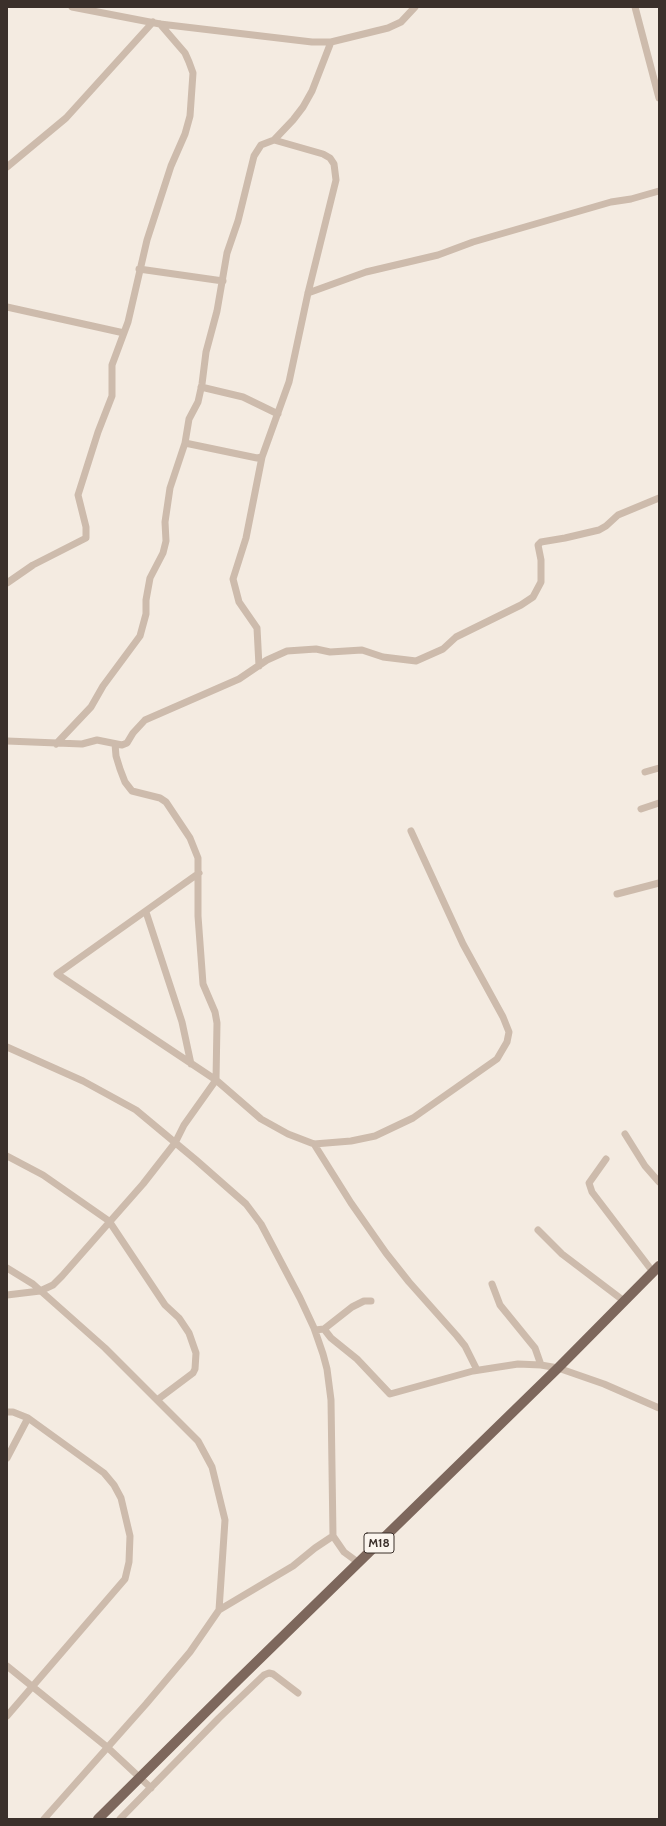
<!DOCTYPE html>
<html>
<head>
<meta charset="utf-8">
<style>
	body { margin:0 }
	#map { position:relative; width:666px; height:1826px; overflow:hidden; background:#f4ebe1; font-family:Cabin,sans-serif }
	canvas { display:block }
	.frame { position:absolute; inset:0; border:8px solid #3b302b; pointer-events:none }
</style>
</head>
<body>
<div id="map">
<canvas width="666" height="1826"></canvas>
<div class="frame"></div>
</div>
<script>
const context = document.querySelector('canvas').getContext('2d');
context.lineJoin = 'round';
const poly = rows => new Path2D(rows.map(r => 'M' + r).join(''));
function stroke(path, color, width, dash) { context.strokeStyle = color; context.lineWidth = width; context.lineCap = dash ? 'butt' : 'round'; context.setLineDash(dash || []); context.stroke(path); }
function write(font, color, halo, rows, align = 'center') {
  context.font = font + ' Cabin,sans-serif'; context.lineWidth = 3; context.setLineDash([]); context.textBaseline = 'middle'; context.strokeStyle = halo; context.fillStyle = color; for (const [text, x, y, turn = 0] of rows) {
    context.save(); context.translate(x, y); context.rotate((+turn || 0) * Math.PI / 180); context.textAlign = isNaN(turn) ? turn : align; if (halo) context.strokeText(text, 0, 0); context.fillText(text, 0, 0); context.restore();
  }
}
const street = poly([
	[72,7,160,24,312,42,331,42,388,28,401,22,415,7],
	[635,7,659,98],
	[274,140,293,120,303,107,312,91,331,42],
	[7,167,66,118,153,22],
	[139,269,223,281],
	[308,293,366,272,438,255,473,242,611,202,631,199,659,191],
	[7,307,124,333],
	[201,387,243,397,278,414],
	[185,443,257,458,262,457],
	[7,583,33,565,86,538,86,527,78,495,98,432,112,396,112,365,128,322,147,240,171,166,185,134,190,116,193,73,189,62,185,53,160,24],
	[7,741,82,744,97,740,122,745,127,743,133,733,145,720,239,679,267,660,287,651,316,649,330,652,362,650,383,657,416,661,443,649,456,637,521,605,533,597,541,582,541,560,538,545,541,542,565,538,599,530,606,526,618,515,659,498],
	[56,744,91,707,103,686,140,636,146,614,146,600,150,578,163,553,166,541,165,522,170,488,185,443,189,419,198,402,202,384,206,352,217,311,227,253,238,221,254,156,261,145,274,140,323,154,330,158,334,164,336,180,308,293,289,382,262,457,246,538,233,579,239,602,257,628,259,666],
	[645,772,659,768],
	[641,809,659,803],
	[199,873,57,974,216,1080,261,1119,288,1134,314,1144,351,1141,375,1136,413,1118,497,1059,507,1042,509,1032,503,1017,463,944,411,831],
	[617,894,659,883],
	[146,912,182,1022,191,1064],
	[7,1047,83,1081,136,1110,196,1160,246,1204,261,1224,300,1298,314,1328,323,1354,327,1369,331,1400,333,1536,344,1552,359,1563],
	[625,1134,645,1166,659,1182],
	[314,1144,351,1203,386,1253,409,1282,457,1336,465,1346,477,1370],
	[7,1156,43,1175,109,1221,165,1305,179,1318,189,1333,196,1353,195,1369,193,1373,157,1400],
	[606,1159,589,1183,592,1192,653,1272],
	[538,1230,562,1254,624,1301],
	[7,1268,33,1284,105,1348,198,1441,212,1467,225,1520,219,1610,190,1652,146,1704,44,1819],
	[492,1284,500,1305,535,1348,541,1365],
	[7,1295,40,1291,53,1285,62,1276,143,1184,175,1143,184,1125,216,1080,217,1023,215,1012,203,984,198,916,198,858,190,838,166,802,160,798,132,791,125,782,120,769,116,756,115,744],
	[324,1329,352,1307,364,1301,371,1301],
	[315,1330,324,1329,331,1338,357,1359,390,1394,473,1371,518,1364,541,1365,558,1368,604,1384,659,1408],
	[7,1412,13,1412,28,1418,104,1473,114,1485,121,1498,130,1536,129,1562,125,1579,7,1716],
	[7,1458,28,1418],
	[219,1610,293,1566,315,1548,333,1536],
	[7,1666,107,1747,151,1788],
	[120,1819,219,1718,264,1675,269,1673,273,1674,298,1693]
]);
const primary = poly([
	[98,1819,238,1680,558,1368,659,1266]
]);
const shields = [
	[379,1543,30]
];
const shieldNames = [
	["M18",379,1543]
];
stroke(street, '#cdbbac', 7);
stroke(primary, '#7d675c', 10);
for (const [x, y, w] of shields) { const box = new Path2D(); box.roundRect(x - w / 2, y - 10, w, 20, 3); context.fillStyle = '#fbf5ee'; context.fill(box); stroke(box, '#3b302b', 1); }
write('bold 12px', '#3b302b', null, shieldNames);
</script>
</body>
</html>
